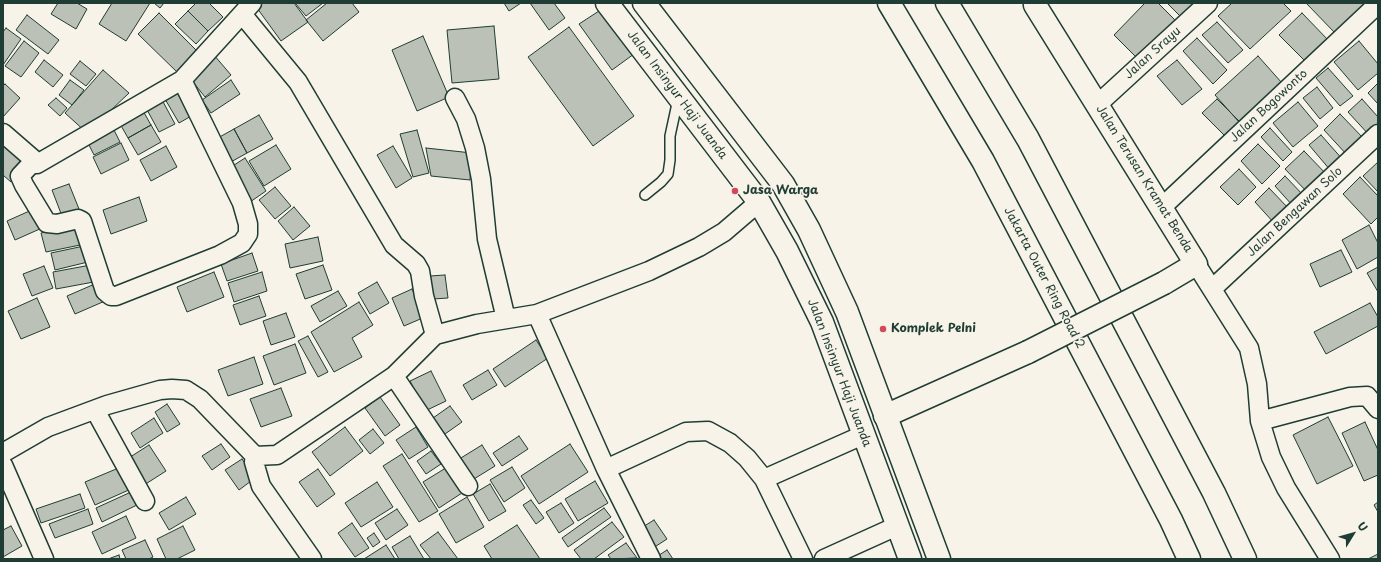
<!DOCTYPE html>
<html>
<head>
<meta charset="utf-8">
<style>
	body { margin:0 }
	#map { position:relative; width:1381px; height:562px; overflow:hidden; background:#f7f3e8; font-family:"Playpen Sans",sans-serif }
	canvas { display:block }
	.frame { position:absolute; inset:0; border:4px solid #1f3d34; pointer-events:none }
	.north { position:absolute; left:1333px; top:514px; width:40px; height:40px; -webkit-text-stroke:3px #f7f3e8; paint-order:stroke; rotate:53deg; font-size:11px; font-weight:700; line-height:16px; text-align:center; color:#1f3d34 }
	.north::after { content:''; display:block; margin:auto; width:14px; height:18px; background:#1f3d34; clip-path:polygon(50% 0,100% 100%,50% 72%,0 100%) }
</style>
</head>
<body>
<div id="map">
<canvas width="1381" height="562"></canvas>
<div class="frame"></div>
<div class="north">U</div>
</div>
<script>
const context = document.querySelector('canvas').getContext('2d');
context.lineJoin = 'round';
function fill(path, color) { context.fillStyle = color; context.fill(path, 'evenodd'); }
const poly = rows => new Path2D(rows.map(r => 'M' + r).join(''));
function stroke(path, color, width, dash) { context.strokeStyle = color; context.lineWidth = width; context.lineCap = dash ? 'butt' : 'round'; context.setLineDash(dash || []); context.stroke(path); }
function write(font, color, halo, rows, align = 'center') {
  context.font = font + ' "Playpen Sans",sans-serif'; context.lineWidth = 3.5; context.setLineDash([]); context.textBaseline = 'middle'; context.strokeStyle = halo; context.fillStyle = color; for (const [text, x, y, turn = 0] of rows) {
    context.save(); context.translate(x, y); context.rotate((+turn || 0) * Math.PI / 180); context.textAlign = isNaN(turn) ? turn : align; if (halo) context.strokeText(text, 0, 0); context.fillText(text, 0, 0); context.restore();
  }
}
const building = poly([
	[58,3,77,3,87,9,76,29,51,14,58,3],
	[112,3,150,3,126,41,99,24,112,3],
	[154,3,164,3,160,8,154,3],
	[196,3,209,3,223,17,208,31,188,11,196,3],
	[263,3,294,3,308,22,281,41,257,8,263,3],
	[295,3,323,3,306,16,295,3],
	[327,3,352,3,359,12,323,41,306,20,327,3],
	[504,3,521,3,509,11,504,3],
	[530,3,554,3,565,18,549,30,530,3],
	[1145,3,1158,3,1176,21,1139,60,1114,35,1145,3],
	[1167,3,1198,3,1183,19,1167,3],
	[1232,3,1283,3,1291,11,1250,49,1218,16,1232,3],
	[1306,3,1365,3,1335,33,1306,3],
	[602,9,634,54,612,70,579,24,602,9],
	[188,11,208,31,196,44,175,24,188,11],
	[159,13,199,53,179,74,138,34,159,13],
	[1302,13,1330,42,1307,63,1279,35,1302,13],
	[27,15,59,40,48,54,16,30,27,15],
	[1217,22,1243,50,1228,63,1202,35,1217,22],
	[494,26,499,79,452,83,447,30,494,26],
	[569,27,634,116,593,146,528,57,569,27],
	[6,28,21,39,3,65,3,32,6,28],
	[423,36,449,97,417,111,392,50,423,36],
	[1197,38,1227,70,1213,84,1183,51,1197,38],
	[24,41,39,53,21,77,5,66,24,41],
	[1359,41,1378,64,1378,73,1358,90,1334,62,1359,41],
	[214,55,231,75,205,97,189,77,214,55],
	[1258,56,1282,83,1239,122,1215,95,1258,56],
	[44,60,63,75,53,87,35,72,44,60],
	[1177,60,1202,89,1182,105,1157,76,1177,60],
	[80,61,96,74,86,86,70,74,80,61],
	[1328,68,1353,96,1340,106,1316,78,1328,68],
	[103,70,129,93,87,133,65,113,103,70],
	[70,80,84,90,72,105,59,95,70,80],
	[231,80,240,94,211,113,202,100,231,80],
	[1378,83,1378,104,1368,93,1378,83],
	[5,84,20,98,3,117,3,86,5,84],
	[1317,87,1333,108,1320,119,1303,98,1317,87],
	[180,91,193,115,179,123,165,99,180,91],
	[56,98,67,108,60,116,48,105,56,98],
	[161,98,175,124,159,132,145,106,161,98],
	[1217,99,1243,125,1229,140,1202,113,1217,99],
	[1362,99,1378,117,1378,128,1370,136,1348,112,1362,99],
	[1298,102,1318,126,1293,147,1273,123,1298,102],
	[142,109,151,125,128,138,119,122,142,109],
	[1340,114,1365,140,1348,156,1324,130,1340,114],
	[259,115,273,139,247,153,234,129,259,115],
	[151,125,161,142,138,155,128,138,151,125],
	[113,128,120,142,94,155,87,141,113,128],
	[1270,128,1292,152,1283,161,1261,137,1270,128],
	[234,129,247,153,229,163,216,139,234,129],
	[417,130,429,173,413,177,400,134,417,130],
	[1321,135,1344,161,1331,171,1309,145,1321,135],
	[8,143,29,161,11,182,3,175,3,149,8,143],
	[121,143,129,160,101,174,93,157,121,143],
	[1258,144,1280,166,1262,184,1241,161,1258,144],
	[276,145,291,169,264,186,249,161,276,145],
	[166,146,177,167,151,181,140,160,166,146],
	[393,146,412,178,396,188,377,155,393,146],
	[426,148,472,153,470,180,431,176,426,148],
	[1304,151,1329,177,1310,195,1285,169,1304,151],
	[245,158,266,191,250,202,228,169,245,158],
	[1378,162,1378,192,1363,176,1378,162],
	[1239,169,1256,187,1238,205,1220,187,1239,169],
	[1285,176,1304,196,1293,206,1275,186,1285,176],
	[1360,177,1378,196,1378,217,1371,224,1343,194,1360,177],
	[69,184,79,209,62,216,52,190,69,184],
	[275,187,291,206,275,219,259,200,275,187],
	[1269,188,1290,210,1275,224,1255,202,1269,188],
	[139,197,147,221,111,234,103,210,139,197],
	[294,207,310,226,293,240,278,221,294,207],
	[34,209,42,228,15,240,7,221,34,209],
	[80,224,85,244,46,252,41,233,80,224],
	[1369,225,1378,243,1378,257,1357,269,1342,240,1369,225],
	[318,237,323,261,290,268,285,244,318,237],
	[84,246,88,262,55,270,51,253,84,246],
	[1341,250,1352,272,1320,287,1310,264,1341,250],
	[252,253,258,271,227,281,221,264,252,253],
	[96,264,99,281,56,289,53,272,96,264],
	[323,265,332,290,305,299,296,274,323,265],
	[44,266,53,288,32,296,23,274,44,266],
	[1378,267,1378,292,1367,273,1378,267],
	[214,272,224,297,187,312,177,287,214,272],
	[262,272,267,291,234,302,228,283,262,272],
	[445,275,448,298,433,299,430,276,445,275],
	[377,282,389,303,370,314,358,293,377,282],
	[97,283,105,301,75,314,67,296,97,283],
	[412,289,425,317,404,326,392,298,412,289],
	[338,291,347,306,320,322,311,306,338,291],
	[259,296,266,316,240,325,233,305,259,296],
	[37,298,50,327,21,339,8,311,37,298],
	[359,302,373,325,352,338,362,357,334,372,311,332,359,302],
	[1370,303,1378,317,1378,326,1326,354,1314,332,1370,303],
	[286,313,295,337,271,345,263,321,286,313],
	[308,336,328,372,318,377,298,341,308,336],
	[536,340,548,358,505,387,493,369,536,340],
	[295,344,306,373,274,385,263,356,295,344],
	[254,357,263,384,228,396,218,370,254,357],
	[488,370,497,385,472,400,463,385,488,370],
	[431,371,446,401,425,411,410,381,431,371],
	[281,388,292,416,261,427,250,399,281,388],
	[380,397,400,425,385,436,365,408,380,397],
	[167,404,180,424,167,432,155,412,167,404],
	[450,406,462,422,445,434,433,418,450,406],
	[1328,417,1353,466,1317,484,1293,435,1328,417],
	[154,418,163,433,140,448,131,433,154,418],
	[1365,422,1378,450,1378,475,1364,481,1342,433,1365,422],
	[345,427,363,451,330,476,312,452,345,427],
	[416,427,428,447,409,459,396,440,416,427],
	[373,429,384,443,370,454,359,440,373,429],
	[519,436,528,449,502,466,493,453,519,436],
	[221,444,230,457,212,470,202,456,221,444],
	[570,444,588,472,539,504,521,476,570,444],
	[149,445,166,471,141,487,124,461,149,445],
	[482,445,495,466,469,482,456,461,482,445],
	[431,451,441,464,426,474,417,461,431,451],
	[402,454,438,511,419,522,383,466,402,454],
	[242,459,255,478,239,490,225,470,242,459],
	[449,466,465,491,439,508,423,482,449,466],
	[121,467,131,489,95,505,85,482,121,467],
	[512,467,525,488,504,502,490,480,512,467],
	[318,469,335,494,317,507,299,482,318,469],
	[595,481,608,503,578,521,565,499,595,481],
	[377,482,393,507,361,527,345,503,377,482],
	[490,484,506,511,489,521,473,494,490,484],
	[131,492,137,505,102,522,96,508,131,492],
	[80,494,85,508,41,523,36,509,80,494],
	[186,497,196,514,169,530,159,513,186,497],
	[467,497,484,527,456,543,439,514,467,497],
	[531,500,544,518,536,524,523,505,531,500],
	[1378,502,1378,512,1374,505,1378,502],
	[561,503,574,523,559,533,546,512,561,503],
	[604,508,611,517,568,547,562,538,604,508],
	[88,509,93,524,55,538,49,524,88,509],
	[397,509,408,525,386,540,375,523,397,509],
	[126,516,136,538,102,554,92,532,126,516],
	[654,520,667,539,650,550,638,530,654,520],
	[612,522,624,537,594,559,581,559,574,550,612,522],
	[352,523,369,548,355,557,338,533,352,523],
	[517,525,540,559,492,559,484,546,517,525],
	[11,526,22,546,3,557,3,530,11,526],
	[183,526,195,550,177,559,166,559,157,539,183,526],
	[438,532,458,559,431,559,420,545,438,532],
	[374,533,380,542,373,547,367,538,374,533],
	[410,536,424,559,399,559,392,547,410,536],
	[145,540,153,557,149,559,126,559,122,550,145,540],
	[626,543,637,558,611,559,608,555,626,543],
	[386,545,395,559,364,559,386,545],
	[667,550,673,559,653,559,667,550],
	[1378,554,1378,559,1368,559,1378,554],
	[119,555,120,559,108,559,119,555]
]);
const lane = poly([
	[645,195,661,182,668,174,670,160,670,136,678,99]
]);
const street = poly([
	[242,14,298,82,394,245,416,264,420,271,424,296,435,335],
	[455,98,466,119,475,148,481,179,487,239,506,319],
	[1098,104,1208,3],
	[3,133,33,159,33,162],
	[33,162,20,176,24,185,47,223,57,224,78,219,82,221,105,291,111,296,116,296,220,255,242,243,248,234,248,224,242,203,182,80],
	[33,162,37,164,182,80,252,3],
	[1161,208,1378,4],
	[1196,264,1249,348,1257,384,1260,421,1271,457,1286,488,1330,559],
	[1212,289,1378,134],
	[537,314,606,469,651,559],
	[394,376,468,486],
	[95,410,145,501],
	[1260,421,1350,397,1367,396,1378,409],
	[3,453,48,427,107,405,160,390,172,389,186,390,200,399,255,456,277,455,394,376,435,335,477,324,537,314,649,271,699,247,724,232,759,202],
	[255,456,254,462,261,486,312,559],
	[3,465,44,559],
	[606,469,686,432,708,431,730,443,747,458,764,479,803,559],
	[764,479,863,435],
	[824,559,897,526]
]);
const secondary = poly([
	[1036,3,1035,5,1196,264,1164,283],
	[885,416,1028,352]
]);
const highway = poly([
	[607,3,759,202,787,251,822,322,910,559],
	[644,3,783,184,809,230,847,312,939,559],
	[889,3,983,161,1171,520,1189,559],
	[947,3,1028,139,1214,493,1245,559]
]);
const secondaryBridge = poly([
	[1028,352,1164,283]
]);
const markers = [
	[735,191,4,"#d1495b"],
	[883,329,4,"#d1495b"]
];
const streetNames = [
	["Jalan Srayu",1153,53,-42],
	["Jalan Insinyur Haji Juanda",677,95,53],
	["Jalan Bogowonto",1269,106,-43],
	["Jalan Terusan Kramat Benda",1144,179,58],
	["Jalan Bengawan Solo",1295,212,-43],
	["Jakarta Outer Ring Road 2",1044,278,62],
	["Jalan Insinyur Haji Juanda",839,373,69]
];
const poiNames = [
	["Jasa Warga",743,191],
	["Komplek Pelni",891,329]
];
fill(building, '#bbc1b6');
stroke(building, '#1f3d34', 1);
stroke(lane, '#1f3d34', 12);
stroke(street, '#1f3d34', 21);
stroke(secondary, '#1f3d34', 25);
stroke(highway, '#1f3d34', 25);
stroke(lane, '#f7f3e8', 9);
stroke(street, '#f7f3e8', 18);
stroke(secondary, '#f7f3e8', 22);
stroke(highway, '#f7f3e8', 22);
stroke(secondaryBridge, '#1f3d34', 25, []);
stroke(secondaryBridge, '#f7f3e8', 22);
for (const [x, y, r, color] of markers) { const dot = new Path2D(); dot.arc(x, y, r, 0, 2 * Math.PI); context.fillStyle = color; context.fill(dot); stroke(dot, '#f7f3e8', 1.5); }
write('12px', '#1f3d34', '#f7f3e8', streetNames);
write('bold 12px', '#1f3d34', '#f7f3e8', poiNames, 'left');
</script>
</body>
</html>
